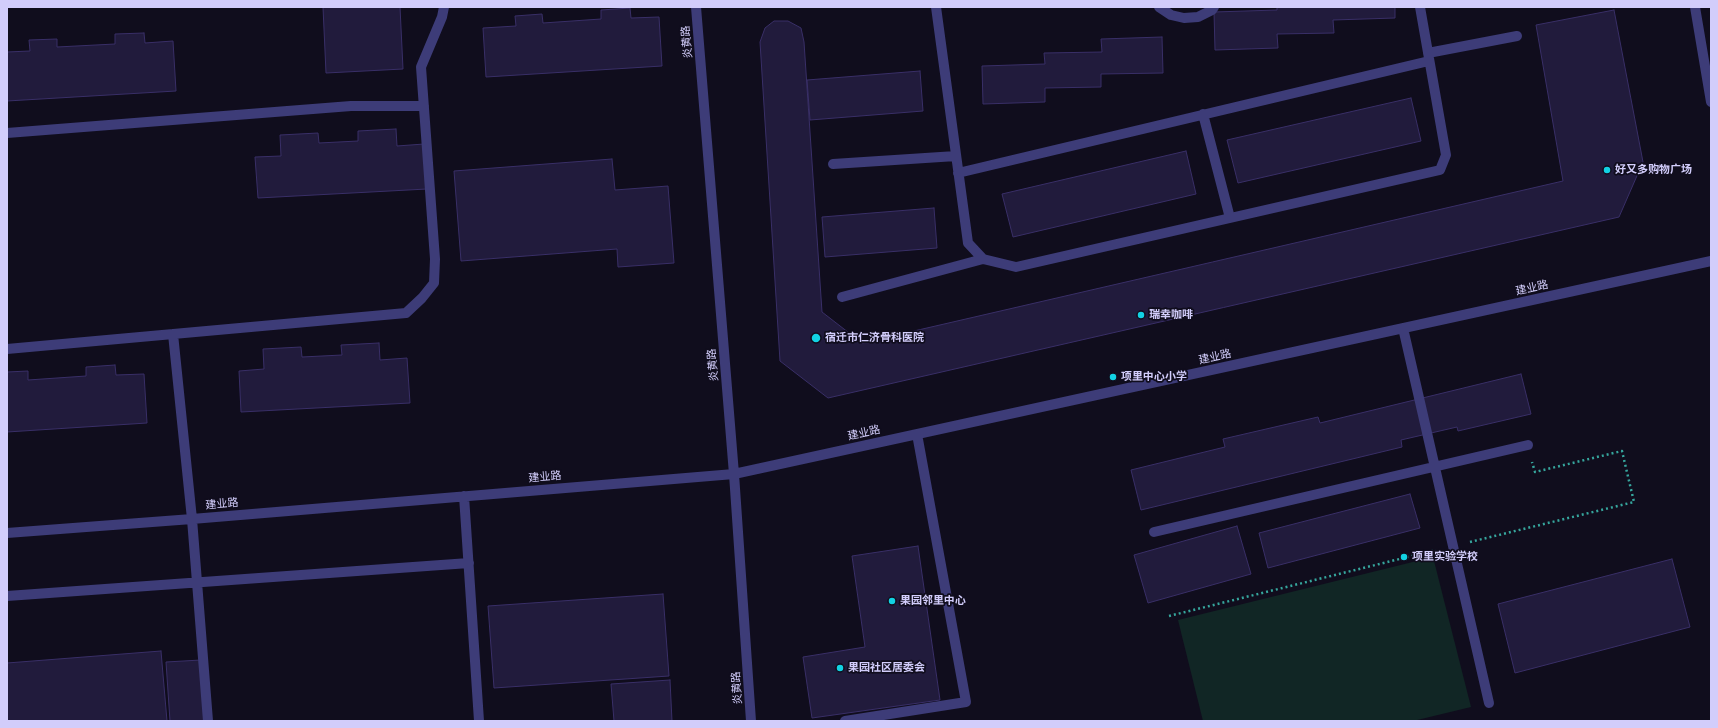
<!DOCTYPE html>
<html>
<head>
<meta charset="utf-8">
<style>
	body { margin:0 }
	#map { position:relative; width:1718px; height:728px; overflow:hidden; background:#100d1d; font-family:Inter,sans-serif }
	canvas { display:block }
	.frame { position:absolute; inset:0; border:8px solid #d2cdfb; pointer-events:none }
</style>
</head>
<body>
<div id="map">
<canvas width="1718" height="728"></canvas>
<div class="frame"></div>
</div>
<script>
const context = document.querySelector('canvas').getContext('2d');
context.lineJoin = 'round';
function fill(path, color) { context.fillStyle = color; context.fill(path, 'evenodd'); }
const poly = rows => new Path2D(rows.map(r => 'M' + r).join(''));
function stroke(path, color, width, dash) { context.strokeStyle = color; context.lineWidth = width; context.lineCap = dash ? 'butt' : 'round'; context.setLineDash(dash || []); context.stroke(path); }
function write(font, color, halo, rows, align = 'center') {
  context.font = font + ' Inter,"Noto Sans SC",sans-serif'; context.lineWidth = 3.5; context.setLineDash([]); context.textBaseline = 'middle'; context.strokeStyle = halo; context.fillStyle = color; for (const [text, x, y, turn = 0] of rows) {
    context.save(); context.translate(x, y); context.rotate((+turn || 0) * Math.PI / 180); context.textAlign = isNaN(turn) ? turn : align; if (halo) context.strokeText(text, 0, 0); context.fillText(text, 0, 0); context.restore();
  }
}
const green = poly([
	[1433,557,1471,707,1413,721,1203,721,1178,620]
]);
const building = poly([
	[323,7,400,7,403,69,326,73,323,7],
	[1277,7,1395,7,1395,18,1333,20,1334,33,1277,34,1278,48,1215,50,1214,12,1277,10,1277,7],
	[630,8,631,18,659,17,662,66,486,77,483,28,516,26,515,16,542,14,543,23,601,19,601,10,630,8],
	[1614,10,1643,162,1619,217,828,398,780,361,760,42,765,28,774,21,788,21,801,28,804,42,822,312,862,343,1563,181,1536,25,1614,10],
	[144,33,145,43,173,41,176,91,7,101,7,52,30,51,29,40,57,39,57,47,115,44,115,34,144,33],
	[1162,37,1163,73,1101,74,1101,87,1045,88,1045,102,983,104,982,66,1045,64,1044,53,1102,52,1101,39,1162,37],
	[920,71,923,111,810,120,807,80,920,71],
	[1411,98,1421,141,1238,183,1227,140,1411,98],
	[396,129,397,146,424,144,427,189,258,198,255,157,281,156,280,135,318,133,319,143,358,141,358,131,396,129],
	[1186,151,1196,194,1013,237,1002,194,1186,151],
	[612,159,615,190,668,186,674,263,618,267,617,249,461,261,454,171,612,159],
	[934,208,937,248,825,257,822,217,934,208],
	[379,343,380,360,407,358,410,403,241,412,239,371,264,369,263,349,301,347,302,357,342,355,341,345,379,343],
	[115,365,116,375,144,374,147,423,7,432,7,372,28,371,28,380,86,376,86,367,115,365],
	[1521,374,1531,414,1458,431,1457,427,1401,440,1402,447,1141,510,1131,470,1225,447,1223,439,1318,417,1320,423,1521,374],
	[1410,494,1420,528,1268,568,1259,533,1410,494],
	[1237,526,1251,574,1148,603,1134,555,1237,526],
	[918,546,940,700,812,718,803,657,865,647,852,556,918,546],
	[1672,559,1690,627,1515,673,1498,604,1672,559],
	[663,594,669,676,494,688,488,606,663,594],
	[161,651,167,721,7,721,7,663,161,651],
	[201,660,205,721,170,721,166,662,201,660],
	[670,680,672,721,614,721,611,684,670,680]
]);
const path = poly([
	[1470,542,1634,502,1622,451,1535,472,1532,462],
	[1169,616,1436,550]
]);
const minor = poly([
	[696,7,734,474,751,721],
	[936,7,968,243,983,259,1016,267,1440,170,1446,155,1420,7],
	[1159,7,1171,15,1184,18,1198,17,1212,10,1214,7],
	[1695,7,1711,102],
	[1428,53,1517,36],
	[1203,114,1230,218],
	[7,133,351,106,424,106],
	[833,164,956,156],
	[958,173,1429,61],
	[842,297,983,259],
	[1403,328,1489,703],
	[173,334,192,519,208,721],
	[7,349,406,313,422,298,434,283,435,259,421,67,442,17,444,7],
	[464,496,479,721],
	[1154,532,1528,445],
	[7,533,192,519,734,474,1711,261],
	[7,596,469,563],
	[845,721,966,702,917,434]
]);
const markers = [
	[1607,170,4,"#12d2e3"],
	[1141,315,4,"#12d2e3"],
	[816,338,5,"#12d2e3"],
	[1113,377,4,"#12d2e3"],
	[1404,557,4,"#12d2e3"],
	[892,601,4,"#12d2e3"],
	[840,668,4,"#12d2e3"]
];
const streetNames = [
	["炎黄路",687,42,-95],
	["建业路",1532,288,-12],
	["建业路",1215,357,-12],
	["炎黄路",713,365,-95],
	["建业路",864,433,-12],
	["建业路",545,477,-5],
	["建业路",222,504,-5],
	["炎黄路",737,688,-94]
];
const poiNames = [
	["好又多购物广场",1615,170],
	["瑞幸咖啡",1149,315],
	["宿迁市仁济骨科医院",825,338],
	["项里中心小学",1121,377],
	["项里实验学校",1412,557],
	["果园邻里中心",900,601],
	["果园社区居委会",848,668]
];
fill(green, '#112625');
fill(building, '#211b3c');
stroke(building, '#392f67', 1);
stroke(path, '#36a69d', 2.5, [2, 3]);
stroke(minor, '#3d3c78', 10);
for (const [x, y, r, color] of markers) { const dot = new Path2D(); dot.arc(x, y, r, 0, 2 * Math.PI); context.fillStyle = color; context.fill(dot); stroke(dot, '#100d1d', 1.5); }
write('11px', '#d2cdfb', '#100d1d', streetNames);
write('bold 11px', '#d2cdfb', '#100d1d', poiNames, 'left');
</script>
</body>
</html>
